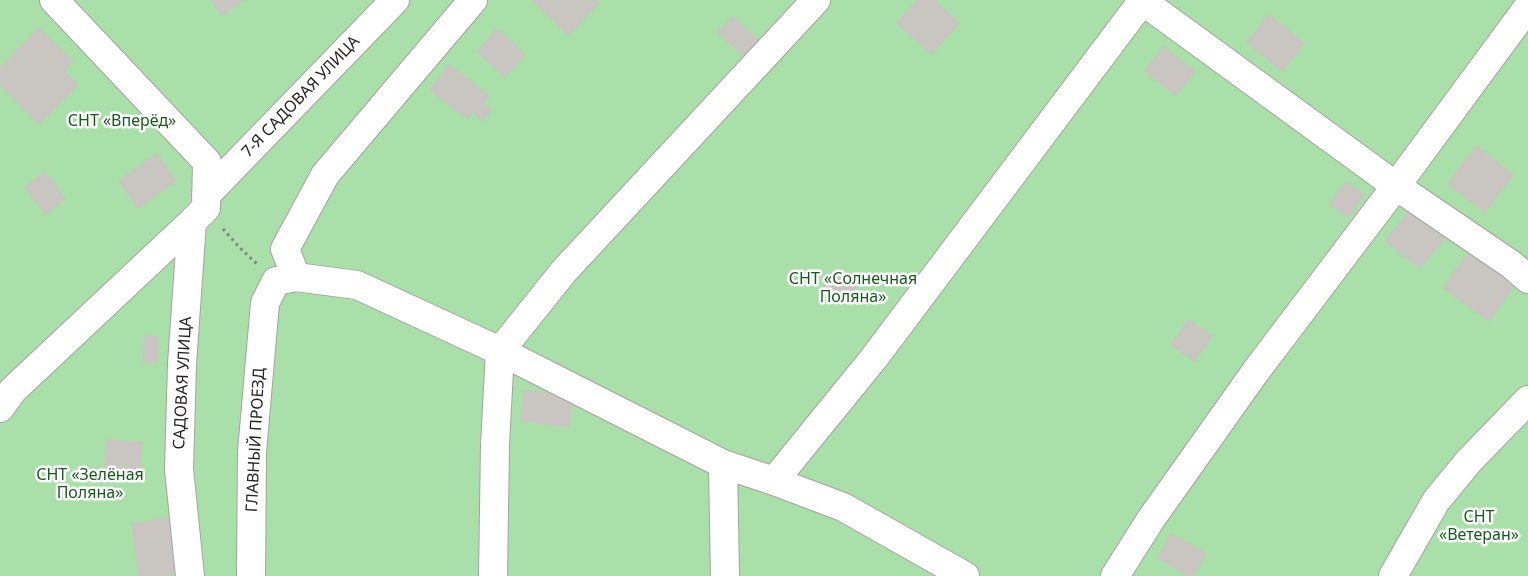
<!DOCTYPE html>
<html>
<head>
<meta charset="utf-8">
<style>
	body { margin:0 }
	canvas { display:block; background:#eeeae7 }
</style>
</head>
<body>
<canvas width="1528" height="576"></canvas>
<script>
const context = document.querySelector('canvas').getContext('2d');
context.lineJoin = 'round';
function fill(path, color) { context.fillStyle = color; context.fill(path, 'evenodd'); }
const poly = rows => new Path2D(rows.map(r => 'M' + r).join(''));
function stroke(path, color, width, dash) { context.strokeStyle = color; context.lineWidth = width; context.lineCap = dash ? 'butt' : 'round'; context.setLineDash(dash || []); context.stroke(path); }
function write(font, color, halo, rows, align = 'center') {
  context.font = font + ' "Noto Sans",sans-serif'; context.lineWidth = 5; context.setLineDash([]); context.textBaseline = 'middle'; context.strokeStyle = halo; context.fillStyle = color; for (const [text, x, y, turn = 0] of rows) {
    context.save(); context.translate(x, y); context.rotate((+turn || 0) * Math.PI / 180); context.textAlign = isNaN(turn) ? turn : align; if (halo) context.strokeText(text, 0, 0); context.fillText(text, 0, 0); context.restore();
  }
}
const green = poly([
	[0,0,1528,0,1528,576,0,576]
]);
const building = poly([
	[211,0,245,0,221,16],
	[531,0,596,0,600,3,569,36],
	[917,0,935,0,960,23,932,55,896,23],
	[1269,14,1305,43,1282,72,1246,42],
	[733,16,762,43,746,59,717,32],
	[39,27,74,61,65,71,79,85,39,125,0,86,0,67],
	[497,28,526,55,505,78,476,51],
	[1163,46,1196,71,1176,96,1144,71],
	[449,64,490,96,484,104,492,110,483,122,473,113,468,120,429,90],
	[1476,145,1514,175,1485,213,1447,184],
	[157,153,177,181,138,209,118,181],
	[45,171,66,199,45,215,24,187],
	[1345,181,1365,194,1349,218,1329,205],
	[1409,210,1445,239,1420,269,1384,241],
	[1473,246,1519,280,1489,322,1442,288],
	[834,269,858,286,845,305,821,289],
	[1188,319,1213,336,1195,362,1170,345],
	[144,335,159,336,158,363,143,363],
	[524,389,574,396,569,428,520,421],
	[106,439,143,442,140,483,103,480],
	[178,516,186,573,165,576,138,576,131,523],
	[1171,533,1207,554,1194,576,1187,576,1157,558]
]);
const path = poly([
	[223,229,239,247,257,264]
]);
const minor = poly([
	[54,0,207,162,206,208,192,222,182,364,179,469,190,576],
	[1141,0,1396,186,1512,265,1528,279],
	[206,195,395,0],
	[296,277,285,249,325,175,473,0],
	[0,408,13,390,192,222],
	[723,464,725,576],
	[774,481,874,358,1143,0],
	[251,576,252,452,265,303,276,281,296,277,357,285,500,351,723,464,774,481,843,507,965,576],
	[493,576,495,445,500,351,564,271,816,0],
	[1115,576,1151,519,1256,371,1396,186,1528,7],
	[1393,576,1436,501,1468,462,1528,400]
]);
const streetNames = [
	["7-Я САДОВАЯ УЛИЦА",301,97,-46],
	["САДОВАЯ УЛИЦА",183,383,-87],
	["ГЛАВНЫЙ ПРОЕЗД",256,440,-87]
];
const parkNames = [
	["СНТ «Вперёд»",122,121],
	["СНТ «Солнечная",853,279],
	["Поляна»",853,297],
	["СНТ «Зелёная",90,475],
	["Поляна»",90,493],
	["СНТ",1479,517],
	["«Ветеран»",1479,535]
];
fill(green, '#a9dfa8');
fill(building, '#c9c6c2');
stroke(minor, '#a7a3a0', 30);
stroke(path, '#83807e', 3, [2.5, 4]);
stroke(minor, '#fff', 28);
write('16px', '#262423', '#fff', streetNames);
write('16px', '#17591c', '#fff', parkNames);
</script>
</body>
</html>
